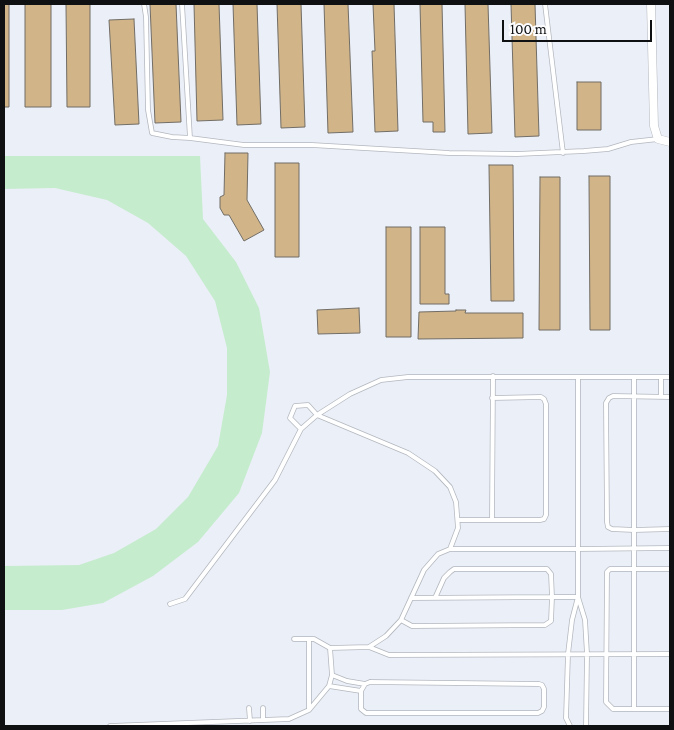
<!DOCTYPE html>
<html>
<head>
<meta charset="utf-8">
<style>
	body { margin:0 }
	#map { position:relative; width:674px; height:730px; overflow:hidden; background:#ebeff7; font-family:"Crimson Pro",serif }
	canvas { display:block }
	.frame { position:absolute; inset:0; border:5px solid #0e1012; pointer-events:none }
	.scale { position:absolute; left:502px; top:20px; width:150px; height:22px; box-sizing:border-box; border:2px solid #0e1012; border-top:0; padding-left:6px; font-size:15px; line-height:18px; white-space:nowrap; color:#0e1012; -webkit-text-stroke:4px #fcfcfe; paint-order:stroke }
</style>
</head>
<body>
<div id="map">
<canvas width="674" height="730"></canvas>
<div class="frame"></div>
<div class="scale">100 m</div>
</div>
<script>
const context = document.querySelector('canvas').getContext('2d');
context.lineJoin = 'round';
function fill(path, color) { context.fillStyle = color; context.fill(path, 'evenodd'); }
const poly = rows => new Path2D(rows.map(r => 'M' + r).join(''));
function stroke(path, color, width, dash) { context.strokeStyle = color; context.lineWidth = width; context.lineCap = dash ? 'butt' : 'round'; context.setLineDash(dash || []); context.stroke(path); }
const green = poly([
	[4,156,200,156,203,219,236,262,259,308,270,372,262,433,239,493,198,542,153,576,103,603,62,610,4,610,4,566,79,565,114,553,156,529,188,497,218,446,227,395,227,348,215,301,186,256,148,223,107,200,55,188,4,189]
]);
const building = poly([
	[4,4,9,4,9,107,4,107,4,4],
	[25,4,51,4,51,107,25,107,25,4],
	[66,4,90,4,90,107,67,107,66,4],
	[150,4,176,4,181,122,155,123,150,4],
	[194,4,219,4,223,120,197,121,194,4],
	[233,4,257,4,261,124,237,125,233,4],
	[277,4,301,4,305,127,281,128,277,4],
	[324,4,348,4,353,132,328,133,324,4],
	[373,4,394,4,398,131,375,132,372,51,375,51,373,4],
	[420,4,442,4,445,132,433,132,433,122,423,122,420,4],
	[465,4,488,4,492,133,468,134,465,4],
	[511,4,535,4,539,136,515,137,511,4],
	[134,19,139,124,115,125,109,20,134,19],
	[577,82,601,82,601,130,577,130,577,82],
	[225,153,248,153,247,200,264,230,244,241,229,215,224,215,220,208,220,197,224,195,225,153],
	[275,163,299,163,299,257,275,257,275,163],
	[489,165,513,165,514,301,491,301,489,165],
	[589,176,610,176,610,330,590,330,589,176],
	[540,177,560,177,560,330,539,330,540,177],
	[386,227,411,227,411,337,386,337,386,227],
	[420,227,445,227,445,294,449,294,449,304,420,304,420,227],
	[359,308,360,333,318,334,317,310,359,308],
	[456,310,466,310,465,313,523,313,523,338,418,339,419,312,456,311,456,310]
]);
const service = poly([
	[144,4,146,17,148,110,152,133,172,137,190,138,244,145,312,145,449,153,517,154,584,151,608,149,631,142,658,139],
	[182,4,190,138],
	[545,4,563,153],
	[661,397,661,377],
	[670,397,613,396,609,398,606,403,607,522,608,527,612,529,634,530,670,529],
	[301,429,290,418,295,406,308,405,317,415,408,453,435,471,450,487,456,502,458,528,450,549,438,554,424,570,401,620,386,636,369,647],
	[458,520,540,520,544,519,546,515,546,404,544,399,541,397,492,398],
	[492,520,493,376],
	[450,549,578,549,578,377],
	[670,569,610,569,607,572,606,702,613,709,670,709],
	[435,598,444,578,450,572,454,569,547,569,551,574,552,597,578,597,578,549,670,548],
	[170,604,185,599,275,480,301,429,317,415,350,394,381,380,408,377,670,377],
	[401,620,412,626,545,625,551,621,552,597,411,598],
	[294,639,314,639,330,648,369,647,389,655,670,654],
	[309,639,309,710],
	[332,675,347,681,365,684],
	[370,682,539,684,542,685,544,689,544,707,542,711,538,713,366,713,361,709,361,691,365,684,370,682],
	[329,686,361,691],
	[249,708,250,721],
	[263,708,263,720],
	[634,709,634,377],
	[110,726,289,719,309,710,329,686,332,675,330,648],
	[570,726,566,718,568,654,572,620,578,597,585,620,587,654,586,726]
]);
const minor = poly([
	[651,4,654,126,658,139,670,142]
]);
fill(green, '#c6ecce');
fill(building, '#d1b488');
stroke(building, '#716d66', 1);
stroke(service, '#b3b7be', 5.5);
stroke(minor, '#b3b7be', 9);
stroke(service, '#fff', 4);
stroke(minor, '#fff', 8);
</script>
</body>
</html>
